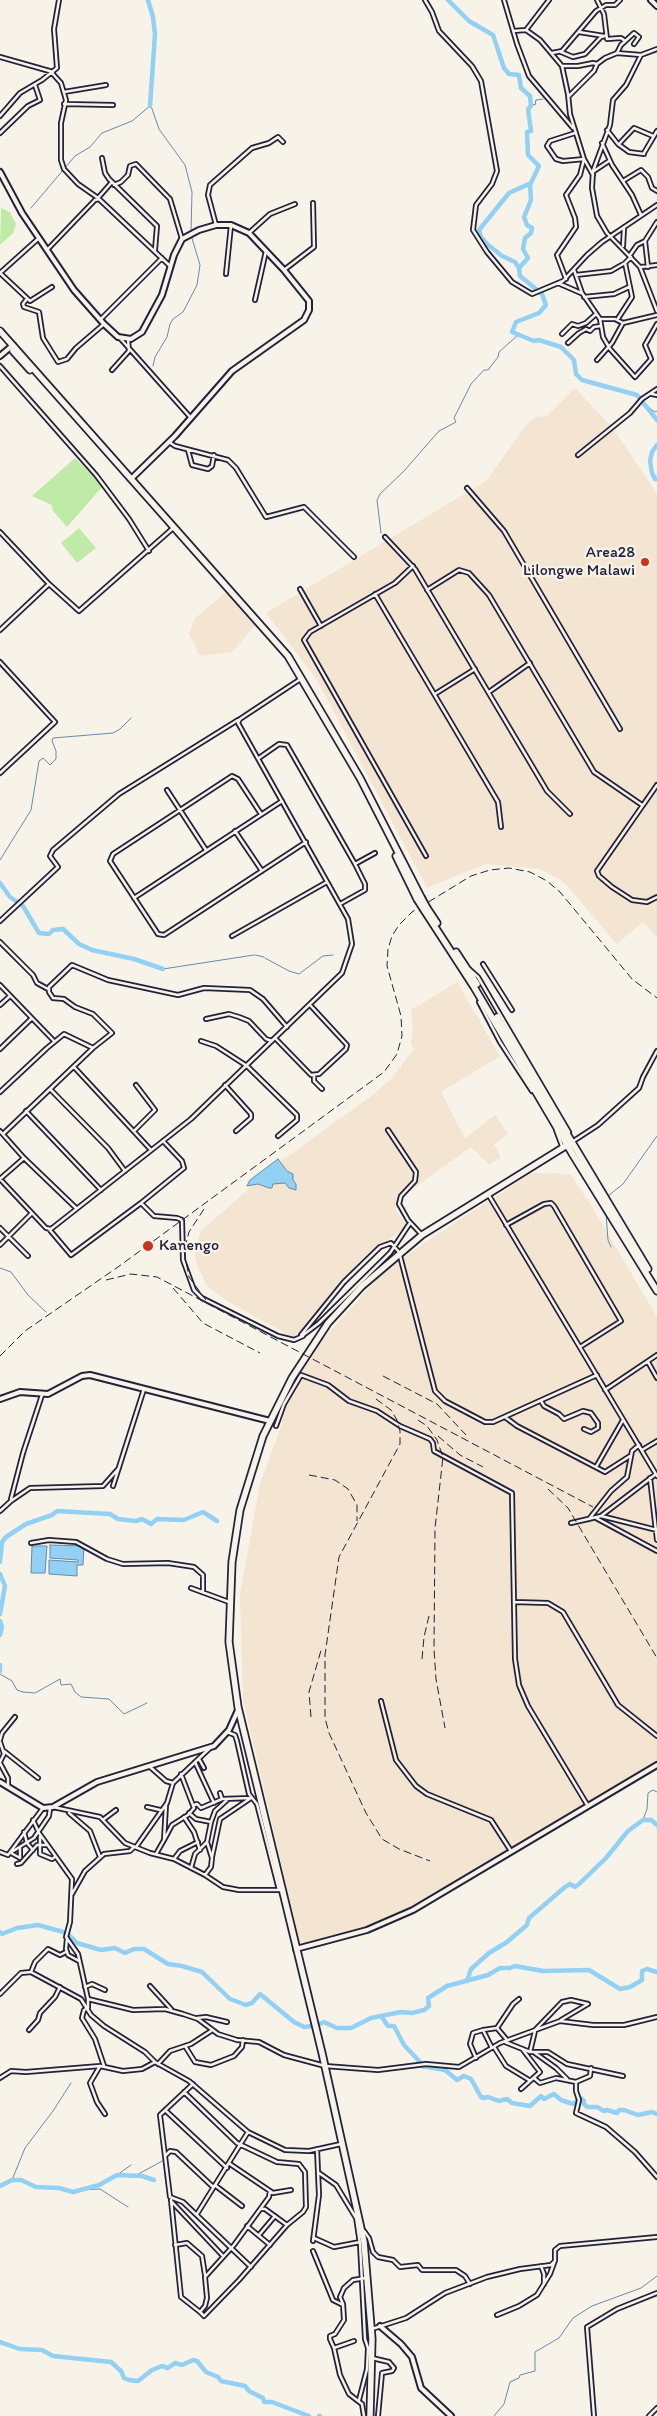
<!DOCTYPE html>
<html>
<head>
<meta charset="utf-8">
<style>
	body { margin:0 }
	canvas { display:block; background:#f7f3e8 }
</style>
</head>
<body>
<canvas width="657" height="2416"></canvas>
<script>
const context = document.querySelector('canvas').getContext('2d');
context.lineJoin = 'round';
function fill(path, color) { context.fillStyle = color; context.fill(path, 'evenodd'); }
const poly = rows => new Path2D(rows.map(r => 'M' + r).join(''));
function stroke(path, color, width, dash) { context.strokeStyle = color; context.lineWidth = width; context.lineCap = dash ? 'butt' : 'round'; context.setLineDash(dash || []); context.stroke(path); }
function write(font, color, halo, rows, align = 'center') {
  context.font = font + ' Itim,sans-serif'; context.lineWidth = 4.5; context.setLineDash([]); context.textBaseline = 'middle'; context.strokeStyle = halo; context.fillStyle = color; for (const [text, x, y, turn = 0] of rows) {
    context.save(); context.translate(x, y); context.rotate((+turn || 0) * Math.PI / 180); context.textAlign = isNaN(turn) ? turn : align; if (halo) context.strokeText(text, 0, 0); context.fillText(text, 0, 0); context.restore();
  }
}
const built = poly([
	[575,388,612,427,657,494,657,938,643,922,617,944,564,882,540,869,486,864,427,888,317,680,266,613,486,481,528,423,535,417,547,416],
	[227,591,256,624,232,652,200,656,189,634,194,619],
	[457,982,500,1056,441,1092,465,1138,495,1115,508,1134,494,1144,501,1158,489,1165,471,1147,403,1196,401,1204,395,1209,407,1226,379,1247,337,1288,296,1339,232,1304,216,1293,207,1286,197,1265,195,1254,200,1232,277,1164,370,1097,391,1079,414,1049,411,1044,413,1028,411,1010],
	[539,1173,570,1174,589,1202,657,1317,657,1763,413,1908,383,1922,347,1933,300,1944,243,1699,240,1594,260,1484,282,1424,284,1403,318,1345,382,1273,421,1245,530,1174]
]);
const green = poly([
	[1,208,10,212,16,224,13,233,0,245],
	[75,458,103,486,67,527,53,511,52,505,32,496],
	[79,528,96,548,77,563,61,543]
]);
const water = poly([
	[278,1159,287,1171,293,1174,293,1180,296,1184,296,1190,289,1188,285,1183,273,1184,272,1188,269,1188,258,1184,247,1186,250,1180,278,1159],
	[50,1545,84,1546,83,1565,77,1565,77,1576,49,1574,49,1560,78,1562,78,1560,50,1558,50,1545],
	[32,1546,47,1546,45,1573,31,1573,32,1546]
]);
const stream = poly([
	[531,104,535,105,536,100,543,99],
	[151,106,159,129,185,165,192,192,191,232],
	[31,208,75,156,90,147,102,133,132,121,150,106],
	[153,366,155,357,167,337,170,324,173,319,183,312,197,285,200,265,191,235],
	[644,404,655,412,657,411],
	[381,533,377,500,380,494,404,471,439,431,456,422,454,418,471,384,484,370,488,370,498,357,499,352,518,335],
	[0,860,31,810,39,761,43,758,50,765,56,759,56,751,52,741,53,738,113,733,120,729,131,718],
	[255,955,264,957],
	[265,958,289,971,299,974,323,956,333,955],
	[163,969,254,955],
	[608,1196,623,1184,657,1136],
	[606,1214,608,1240,611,1247],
	[0,1268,11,1272,28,1295,46,1312],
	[0,1674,12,1681,17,1690,23,1692,35,1693,60,1679,61,1685,71,1684,75,1692,81,1697,109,1699,124,1714,147,1703],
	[643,1820,647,1809,648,1793,653,1790,657,1792],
	[117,2175,131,2165],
	[133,2177,164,2160],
	[12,2180,25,2148,53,2111,71,2083],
	[80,2190,100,2189,128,2207],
	[494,2416,504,2404,510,2382,519,2378,520,2375,535,2371,535,2352,559,2338,573,2318,592,2306,641,2288,657,2276]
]);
const river = poly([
	[148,0,153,17,155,34,150,106],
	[448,0,469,21,493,35,504,68,509,74,519,75,521,88,530,96,531,106,528,109,531,131,527,132,528,155,539,166,530,185,531,200,524,217,527,225,532,228,531,233,525,238,523,249,528,258,519,268,520,276,542,294,546,305,539,313,516,322,512,332,534,341,539,340,561,347,574,360,576,374,582,380,637,395,657,420],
	[519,268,515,262,502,256,487,244,481,237,479,230,509,193,531,183],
	[657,445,652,452,650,461,652,473,655,479,657,479],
	[0,883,10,897,23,906,39,933,49,934,53,930,63,929,79,944,92,950,134,959,163,969],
	[0,1562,2,1542,6,1537,26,1524,52,1515,57,1511,110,1514,118,1519,136,1521,142,1519,151,1524,157,1519,184,1520,203,1512,217,1521],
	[0,1574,5,1586,0,1614],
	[0,1621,2,1627,0,1635],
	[0,1665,0,1671],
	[0,1932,2,1934,17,1928,38,1925,67,1933,77,1943,101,1950,115,1948,125,1953,134,1949,144,1949,168,1964,182,1966,202,1972,230,1999,246,2005,252,2003,260,1994,294,2022,304,2027,312,2026],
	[467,1981,471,1969,489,1953,507,1942,527,1925,529,1918,565,1887,570,1884,575,1887,578,1885,606,1858,628,1831,643,1820,651,1820,657,1825],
	[381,2016,388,2026,394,2026,404,2045,420,2062],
	[317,2025,324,2022,337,2028,351,2028,371,2018,401,2012,412,2013,424,2010,429,2006,428,1998,447,1986,488,1975,500,1968,510,1968,515,1966,543,1971,589,1970,620,1989,630,1987,642,1980,642,1971,647,1969,657,1972],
	[421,2066,445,2070,457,2080,464,2076,471,2079,481,2097,484,2098,488,2097,499,2101,507,2099,512,2103,530,2106,541,2096,544,2099,554,2094,561,2100,573,2104,581,2098,584,2101,583,2103,587,2107,597,2107,604,2111,607,2110,617,2113,619,2110,624,2110,638,2115,652,2112,657,2114],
	[0,2186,12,2180,21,2180,36,2187,59,2188,73,2192,99,2185,117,2175,142,2176,154,2180],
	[0,2342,20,2349,42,2350,53,2356,111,2362,121,2371,124,2378,129,2380,138,2381,152,2370,162,2366,168,2368,175,2363,182,2365,193,2360,197,2361,206,2372,218,2377,221,2381,245,2386,249,2391,263,2398,264,2402,272,2402,309,2416],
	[319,2416,320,2416]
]);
const street = poly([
	[425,0,432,12,439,31,472,66,481,81,497,171,492,184,476,205,473,230,487,252,512,282,532,294,563,281,587,255,602,242,657,205],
	[504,0,517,44,529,76,573,128],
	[549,0,526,30,540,40,562,66,568,94,570,114,584,159,593,175],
	[597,0,604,14,607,39,621,38,625,41],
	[513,31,526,30],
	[579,32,604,36],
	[657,49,641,55,626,85,613,100,610,125,593,171,592,188,597,216,607,233,640,267,657,311],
	[561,52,573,57,585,54,601,37,605,36],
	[552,53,562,51,596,11,606,5,615,5,620,0],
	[617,53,621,45,634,33,639,37,634,44],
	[0,57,53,72],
	[562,66,578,66,593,63,597,64],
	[52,73,61,83,66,100,61,123,61,160,64,169,78,184,98,198,112,182],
	[64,92,106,85],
	[569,96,594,71,597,64,605,58,617,53,641,55],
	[64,104,113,105],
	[0,116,20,93,42,80,57,68,54,29,59,0],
	[607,130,618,144,629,152,644,154],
	[0,133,28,106,40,100,35,85],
	[602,143,612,165,632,195,641,215],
	[619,144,634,128,653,136],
	[644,153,657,131],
	[102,158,105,173,109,179,157,226,155,250],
	[594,171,609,161],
	[623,181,641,170,648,177,652,188,657,191],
	[114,185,121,182,128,175,130,166,136,164,170,199,182,239],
	[216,225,208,195,210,185,252,148,269,143,278,137,283,142],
	[249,233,270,214,295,204],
	[623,246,624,228],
	[47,250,95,200,99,199,170,266],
	[630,255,637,245,645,241],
	[641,267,657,265],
	[648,267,645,241,657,222],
	[284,270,314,247,313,203],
	[574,270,582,293,600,319,603,337,610,349,635,377,651,359,645,345,657,324],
	[0,273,30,301,52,287],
	[0,273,39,238],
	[226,274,231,225],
	[576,275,611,271,625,263,631,257],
	[566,279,557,255,576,227,575,218,566,195,580,175,584,159,563,161,556,159,547,146,550,141,575,133],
	[558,283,581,293],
	[584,297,614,294,629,287],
	[26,300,23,304,24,307,39,312,43,338,58,362,67,359,76,348,104,324],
	[255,300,266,251],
	[600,319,615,319,623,323,657,315],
	[100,320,162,258],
	[617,320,632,297,625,263],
	[562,334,572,324,578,326,586,323,596,314],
	[119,337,191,418],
	[568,343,579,333,586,329,590,331,594,327,601,326],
	[597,360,612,343,623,323],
	[0,366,96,475,129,519,149,551],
	[112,370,129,351,128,339],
	[652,394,657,395],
	[169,442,175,446,228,460,236,468,266,517,304,507,354,557],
	[188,450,192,465,208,469,212,466,214,455],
	[578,455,630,413,642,399,657,389],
	[467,488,504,531,620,729],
	[0,532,49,584,79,611,172,529],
	[385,537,415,569,547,791,570,814],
	[413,566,395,583,310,632,304,640,426,856],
	[300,589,321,626],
	[427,590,459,570,469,573,489,595,594,772,642,805],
	[375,594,498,802,501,827],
	[0,630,49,584],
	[0,662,55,722,0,773],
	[489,692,530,663],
	[435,694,475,669],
	[259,758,279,744,287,745,355,864,365,884,365,890,340,904],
	[657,785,597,871,599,876,612,887,632,900,647,902,657,897],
	[167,790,206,850],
	[261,814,238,779,232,776,113,854,110,861,158,934,164,935,306,842],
	[235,831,262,871],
	[355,864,375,853],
	[134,898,282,801],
	[0,921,58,867,50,856,53,850,119,794,238,720],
	[232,936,327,882],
	[0,942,33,975,37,983,48,989],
	[483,964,512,1010],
	[469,969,478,977,569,1132],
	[0,985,54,1041],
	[479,1002,500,1042,532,1091],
	[0,1005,10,996],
	[206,1019,229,1014,239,1017,249,1021,266,1039,272,1041],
	[275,1038,311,1075,319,1074,346,1049,347,1045,310,1005],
	[201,1041,216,1046,247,1066,297,1115,297,1120,278,1136],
	[0,1049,31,1019],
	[74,1067,151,1150],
	[314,1076,314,1081,322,1089],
	[225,1085,251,1114,251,1118,236,1131],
	[50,1089,108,1148,125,1171],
	[0,1092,47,1048,64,1034,93,1048,112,1033,93,1014,75,1007,64,999,53,998,49,992,49,987,72,965,108,980,178,995,204,988,250,990,263,999,287,1027],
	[26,1111,101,1190],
	[388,1130,416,1172,415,1181,401,1196,399,1204,408,1220,422,1235],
	[556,1130,562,1146],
	[0,1131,24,1158],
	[134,1131,155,1110,136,1085],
	[3,1134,93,1048],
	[164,1142,182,1161,184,1168,141,1203,154,1216,177,1218,182,1220,183,1260,194,1290,202,1298,278,1336,294,1340,303,1336],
	[572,1142,598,1125,639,1088,643,1077,657,1051],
	[0,1179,46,1228,51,1229,191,1119,342,973,352,944,348,919,238,723,240,719,302,678],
	[0,1179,24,1158,76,1208],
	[488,1194,657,1476],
	[506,1225,544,1204,551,1203,554,1206,621,1321,580,1347],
	[0,1228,28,1256],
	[49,1229,71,1255,141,1203],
	[0,1245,32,1213],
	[301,1335,344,1282,380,1247,391,1243,399,1252,435,1391,445,1401,485,1422,493,1422,597,1375],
	[302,1336,319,1323,390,1253,410,1223],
	[648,1362,657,1378],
	[605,1390,657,1355],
	[541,1401,544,1406,559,1414,564,1419,583,1411,591,1413,598,1423,598,1428,591,1432,584,1429],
	[505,1417,517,1426,605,1472,630,1456],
	[276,1426,284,1404,301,1375,328,1385,349,1401,377,1411,400,1426,430,1439,433,1443,434,1451,512,1493,515,1659,519,1685,528,1706,588,1806],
	[642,1450,657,1441],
	[596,1467,623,1420],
	[650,1478,657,1540],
	[113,1486,144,1389],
	[11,1499,23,1453,42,1395],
	[0,1511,11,1501,30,1488,103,1486,119,1468],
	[601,1516,657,1530],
	[596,1518,657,1551],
	[589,1519,611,1491,627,1477,632,1451,639,1445],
	[571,1523,601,1516,656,1474],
	[31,1543,49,1540,76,1542,107,1559,123,1564,168,1563,194,1567,203,1575,203,1592],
	[191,1588,229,1602],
	[514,1602,548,1603,563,1612,618,1705,657,1736],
	[381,1701,396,1760,416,1786,427,1794,491,1820,511,1851],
	[227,1732,235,1735,237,1741,249,1794,257,1804,279,1890],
	[0,1740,2,1733,15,1717],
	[0,1742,4,1754,0,1762],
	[4,1751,38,1778],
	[199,1759,204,1768],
	[195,1762,214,1803],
	[0,1763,8,1778,8,1786],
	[149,1766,166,1781,173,1783],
	[220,1793,222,1799],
	[194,1805,197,1804,201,1808,222,1799,250,1798],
	[53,1807,100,1817,125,1843,150,1853,174,1859,205,1875,223,1887,239,1890,282,1890],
	[147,1807,160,1810],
	[69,1813,90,1831,100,1857],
	[189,1813,196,1819,211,1822],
	[184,1817,194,1832,200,1850],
	[104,1819,116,1810],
	[33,1820,39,1833,72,1879,70,1922,66,1937,78,1954,88,1999,88,2008,84,2010,82,2018,95,2039,104,2066],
	[24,1832,27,1843,33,1850],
	[40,1836,40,1854,52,1859,55,1857],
	[164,1840,172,1825,188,1815,194,1808,181,1774],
	[136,1847,167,1803,173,1783,210,1748],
	[0,1852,8,1855,43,1808],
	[10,1853,34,1838,49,1816,50,1808],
	[11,1853,20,1858,20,1847],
	[156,1854,164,1840,166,1805],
	[212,1857,220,1819,251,1798],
	[174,1859,180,1851,198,1842],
	[17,1864,21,1863,37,1845,47,1845],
	[191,1868,195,1854,207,1842],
	[205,1875,211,1867,212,1858,207,1842,211,1822,215,1811,227,1800],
	[72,1894,85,1871,104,1854,130,1851,134,1847],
	[67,1938,66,1949,68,1955,79,1961],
	[31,1972,35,1962,48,1949,60,1955,66,1952],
	[150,1986,171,2009],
	[85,1987,92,1984,105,1990],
	[0,1994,21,1973,31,1972,81,1999,91,2015,104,2026,145,2052,155,2062,189,2081,248,2132,285,2150,309,2151,341,2144],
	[88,1999,133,2010,165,2009,183,2014,198,2019,218,2034,237,2040,259,2042,284,2055,325,2066,378,2070,426,2064,459,2067,500,2043,560,2021,593,2025,624,2025,657,2017],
	[197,2018,206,2017,227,2022],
	[561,2020,588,2004],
	[29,2030,38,2020,40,2013,55,1997,60,1987],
	[483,2030,497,2028],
	[535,2030,562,2002,571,2000,588,2004],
	[507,2040,497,2028,513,2004,519,1999],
	[505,2042,530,2052,548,2052,567,2064,623,2076],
	[185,2046,195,2062,211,2065,234,2056,242,2047,243,2040],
	[494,2047,506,2066,529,2080],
	[530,2052,535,2031],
	[535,2053,556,2068,567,2079],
	[476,2058,470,2044,473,2033,483,2030,492,2048],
	[158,2064,170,2051,191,2044,211,2031],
	[100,2066,90,2083,97,2102,105,2114],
	[0,2078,11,2071,26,2072,100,2066,123,2071,142,2069,155,2062],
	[534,2078,540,2083,556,2078,576,2082,590,2076,591,2068],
	[576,2082,576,2091,579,2100,576,2113,606,2127,635,2152,657,2177],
	[193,2084,160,2115,170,2197,183,2202,251,2267],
	[521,2089,540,2072,523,2050],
	[184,2092,237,2143,277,2162,299,2164,305,2172,306,2207,303,2212,287,2225,239,2280,204,2316],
	[165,2110,227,2168],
	[166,2155,170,2151,176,2152,212,2186,216,2186,242,2206],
	[230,2164,273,2193,291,2190],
	[319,2173,336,2185,356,2218],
	[171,2200,181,2297,200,2312],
	[171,2201,223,2256],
	[261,2209,265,2209,287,2225],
	[197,2214,248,2132],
	[356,2217,360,2244,365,2339,368,2348,371,2351],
	[247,2226,270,2245],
	[364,2231,369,2238,373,2252,378,2257,393,2260,400,2267,418,2265,422,2270,456,2270,465,2276,470,2284],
	[259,2235,275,2216],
	[314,2238,334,2247,360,2242],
	[313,2241,319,2195,317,2149],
	[175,2245,187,2243,202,2256,205,2275],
	[313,2251,333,2300,343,2305],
	[541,2266,544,2274,544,2284],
	[497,2315,519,2306,537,2295,550,2274,554,2263],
	[204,2316,200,2312,205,2306,207,2298,205,2277,234,2245,269,2197,270,2191],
	[372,2329,406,2318,445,2293,487,2277,520,2269,551,2265,555,2261,555,2250,560,2246,657,2237],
	[334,2348,354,2341],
	[372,2358,389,2362,394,2368,392,2371,382,2373,378,2416],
	[359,2400,367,2369,368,2348],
	[364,2416,362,2404,349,2394,340,2375,334,2348,330,2339,330,2336,335,2334,344,2320,343,2304,340,2297,344,2288,353,2280,366,2278],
	[594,2416,587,2327,617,2309,657,2293],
	[649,2416,657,2408]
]);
const secondary = poly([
	[651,0,657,6],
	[0,172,22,213,74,290,104,324,118,337,131,339,142,332,162,295,174,255,182,239,199,230,216,225,231,225,249,233,284,270,309,301,309,310,304,320,232,371,175,436,131,479],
	[0,356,13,345],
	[0,1399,20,1392,48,1394,82,1376,90,1375,270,1421],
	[0,1782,43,1808,53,1807,97,1782,214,1746,229,1730,238,1710],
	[296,1949,367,1930,413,1910,657,1765],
	[380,2326,401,2344,412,2357,421,2388,451,2416]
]);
const highway = poly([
	[0,331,288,656,360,778,421,897],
	[13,351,30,370],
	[396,856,417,899],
	[427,908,437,923],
	[424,910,474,987,573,1155,657,1291],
	[456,952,477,984],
	[497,1017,648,1269],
	[370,2416,372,2339,364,2242,322,2053,238,1707,229,1642,232,1562,240,1510,263,1436,292,1378,328,1323,362,1286,422,1235,572,1142]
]);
const rail = poly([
	[204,1209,189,1232,184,1251,189,1277,206,1300],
	[106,1280,131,1274,157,1277,593,1507],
	[173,1288,203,1323,260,1353],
	[0,1356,25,1331,118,1267,384,1072,397,1054,402,1036,401,1016,387,966,388,949,392,936,399,925,412,912,471,876,490,870,509,868,530,872,547,881,560,892,632,979,657,998],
	[383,1376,437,1404,466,1435],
	[376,1399,391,1410,397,1420,400,1431,400,1444,339,1557,325,1655,325,1718,329,1733,366,1813,382,1839,399,1849,430,1861],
	[418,1420,427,1426,437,1440,443,1457,435,1528,434,1649,436,1679,445,1728],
	[438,1436,460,1455,483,1467],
	[309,1475,335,1480,348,1489,357,1505,357,1521],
	[548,1489,568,1508,657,1658],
	[422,1659,424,1637,429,1616],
	[311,1717,309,1692,322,1647]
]);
const highwayBridge = poly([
	[421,897,427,908],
	[417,899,424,910]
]);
const markers = [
	[645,562,5,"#c8321e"],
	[148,1246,6,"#c8321e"]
];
const poiNames = [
	["Area28",635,553],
	["Lilongwe Malawi",635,571],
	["Kanengo",159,1246,"left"]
];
fill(built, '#f3e5d1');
fill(green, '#c0eaa7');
fill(water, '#92d1f4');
stroke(water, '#658baa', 1);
stroke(stream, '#658baa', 1);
stroke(river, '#92d1f4', 4.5);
stroke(street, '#22223b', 6);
stroke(secondary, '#22223b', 8);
stroke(highway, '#22223b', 9);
stroke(street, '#f7f3e8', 2.5);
stroke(secondary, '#f7f3e8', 4);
stroke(highway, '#f7f3e8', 5.5);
stroke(rail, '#22223b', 1, [8, 4]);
stroke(highwayBridge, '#22223b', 9, []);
stroke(highwayBridge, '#f7f3e8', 5.5);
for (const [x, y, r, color] of markers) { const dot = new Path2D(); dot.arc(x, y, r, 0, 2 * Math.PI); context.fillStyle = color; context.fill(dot); stroke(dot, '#f7f3e8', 2); }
write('16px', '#22223b', '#f7f3e8', poiNames, 'right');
</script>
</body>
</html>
